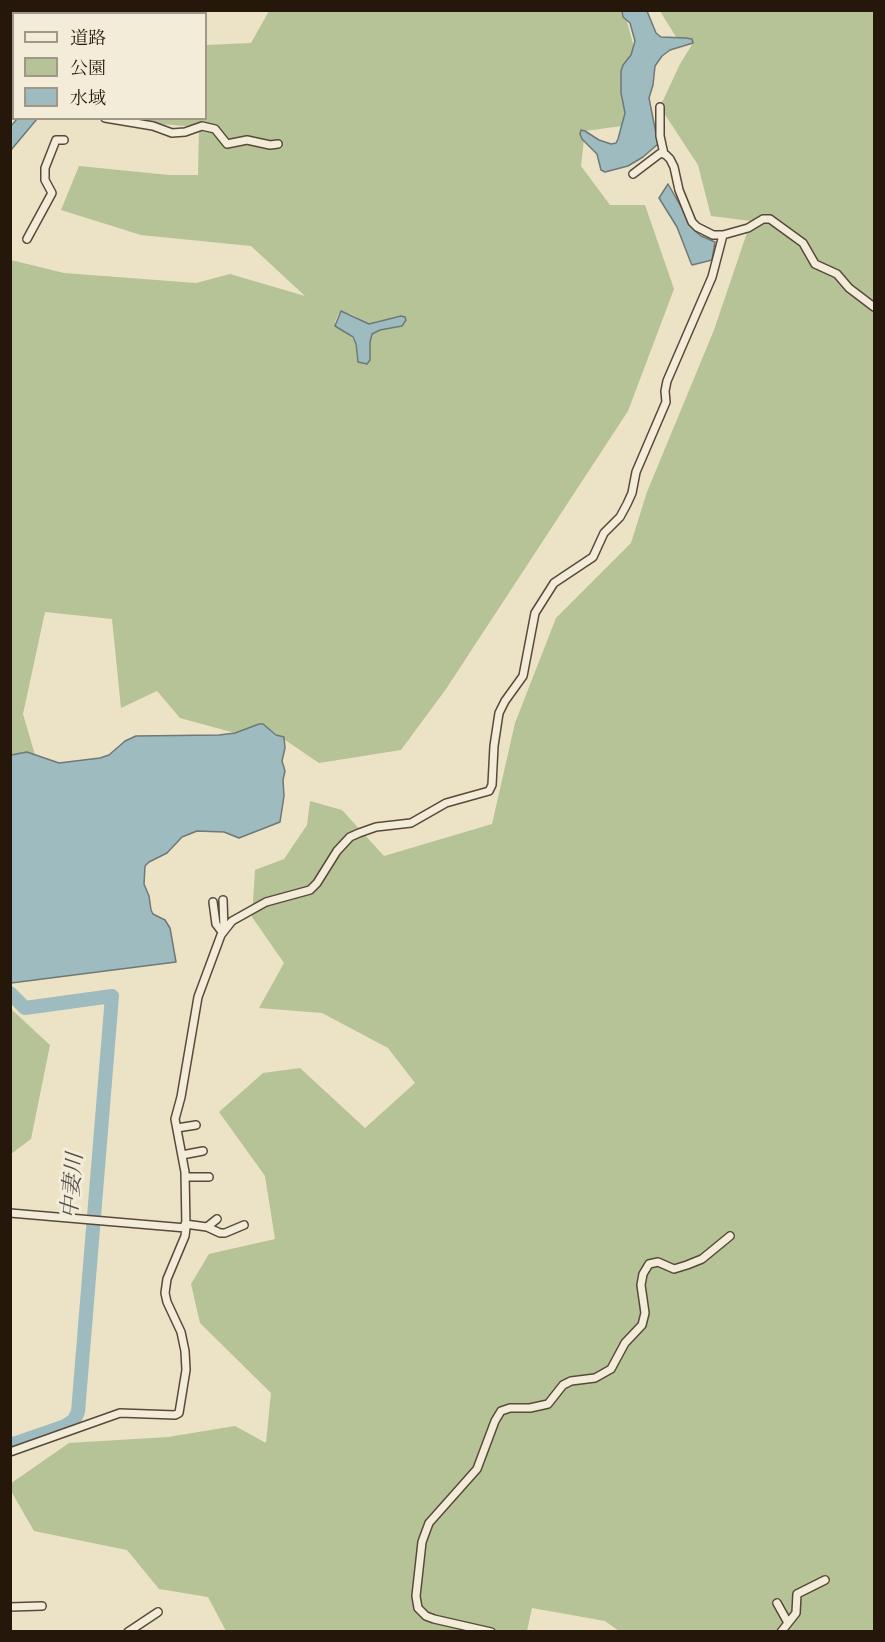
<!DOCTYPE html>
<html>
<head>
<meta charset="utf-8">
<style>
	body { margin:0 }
	#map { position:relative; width:885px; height:1642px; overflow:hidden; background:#ece2c5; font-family:Vollkorn,"Noto Serif JP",serif }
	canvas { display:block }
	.frame { position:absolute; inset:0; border:12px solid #26170b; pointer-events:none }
	.legend { position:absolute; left:12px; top:12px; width:195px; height:108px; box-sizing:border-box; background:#f3ecd9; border:2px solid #a19787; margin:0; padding:8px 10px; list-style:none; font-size:18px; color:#26170b }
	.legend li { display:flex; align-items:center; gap:12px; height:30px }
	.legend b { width:30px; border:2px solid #a19787 }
</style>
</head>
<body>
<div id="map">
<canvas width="885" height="1642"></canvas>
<div class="frame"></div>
<ul class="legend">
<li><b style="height:8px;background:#f3ecd9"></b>道路</li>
<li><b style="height:16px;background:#b6c396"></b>公園</li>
<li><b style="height:16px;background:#9ebbc0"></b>水域</li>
</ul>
</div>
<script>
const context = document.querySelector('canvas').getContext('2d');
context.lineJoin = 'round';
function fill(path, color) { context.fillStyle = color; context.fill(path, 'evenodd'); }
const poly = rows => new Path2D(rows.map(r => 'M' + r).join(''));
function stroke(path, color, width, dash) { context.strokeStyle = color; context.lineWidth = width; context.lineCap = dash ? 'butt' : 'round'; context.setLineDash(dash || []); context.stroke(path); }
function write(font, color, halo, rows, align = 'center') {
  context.font = font + ' Vollkorn,"Noto Serif JP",serif'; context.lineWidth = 6; context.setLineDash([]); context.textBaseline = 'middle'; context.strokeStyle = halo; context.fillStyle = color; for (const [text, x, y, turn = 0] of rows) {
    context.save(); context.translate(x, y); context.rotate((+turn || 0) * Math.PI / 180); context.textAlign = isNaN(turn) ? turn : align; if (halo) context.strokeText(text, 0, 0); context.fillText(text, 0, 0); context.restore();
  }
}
const green = poly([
	[269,11,624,11,634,47,622,126,585,131,581,166,610,205,645,205,674,289,628,411,446,689,401,750,319,763,266,727,235,733,180,718,157,691,121,708,112,619,45,612,23,714,35,755,11,757,11,260,64,273,196,283,230,274,305,296,251,246,141,235,61,210,79,166,169,175,198,175,199,127,117,121,119,118,206,118,206,45,251,43],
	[339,313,351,314,369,324,401,316,406,318,398,327,380,330,372,334,370,342,370,358,357,359,355,341,335,322],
	[660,11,874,11,874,1631,619,1631,605,1621,532,1608,527,1631,226,1631,208,1597,159,1589,127,1550,34,1531,11,1491,10,1484,69,1443,168,1437,235,1426,266,1443,271,1393,200,1323,191,1284,209,1254,275,1239,265,1176,219,1112,263,1073,300,1068,365,1128,415,1083,388,1048,322,1013,259,1008,284,963,252,917,255,870,284,859,307,825,310,801,342,810,384,856,492,824,515,723,556,618,631,543,647,492,714,330,751,221,711,216,698,165,660,107,680,64,693,43,676,37],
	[11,1009,50,1045,31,1139,11,1154]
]);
const water = poly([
	[622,11,647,11,656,33,661,37,686,38,692,39,693,43,670,50,662,56,655,66,653,85,649,98,658,144,643,157,628,166,605,172,601,170,597,154,582,139,580,134,581,130,585,131,599,140,611,144,616,143,618,139,625,113,621,93,621,71,623,65,631,55,635,41,630,23,623,17,622,11],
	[17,119,37,119,11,150,11,126,17,119],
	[668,184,695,231,701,236,715,242,712,260,692,265,691,263,677,227,659,198,668,184],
	[341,311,369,324,401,316,405,317,406,320,402,326,380,330,372,334,370,342,370,360,367,364,358,362,356,344,353,337,335,326,341,311],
	[259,724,263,724,276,735,284,737,285,748,282,761,285,771,283,780,284,796,280,822,239,838,224,832,197,831,182,837,167,853,149,862,145,866,144,884,149,896,151,910,153,914,165,920,170,928,176,962,11,983,11,755,27,752,59,763,100,758,109,755,125,741,136,736,219,735,235,733,259,724]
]);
const river = poly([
	[10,993,25,1008,112,996,78,1412,74,1420,65,1426,10,1445]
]);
const minor = poly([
	[175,14,179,10],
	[660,107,660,136,664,154],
	[105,118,153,126,172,133,185,132,202,126,215,129,227,144,247,140,270,145,278,144],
	[633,174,658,155,661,153,666,155,670,159,674,167,679,190,692,222,697,227,713,235,723,235,748,228,763,219,770,219,803,243,815,264,837,274,849,288,874,307],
	[27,239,52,193,45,180,45,168,56,140,64,140],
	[223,900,224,929],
	[213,902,216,924,222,932],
	[177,1128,196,1125],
	[182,1155,203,1151],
	[185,1177,209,1177],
	[10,1213,186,1228],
	[185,1224,207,1227,217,1219],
	[207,1227,220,1233,225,1233,244,1225],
	[10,1452,120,1413,175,1415,179,1413,186,1370,185,1351,181,1332,167,1302,165,1293,167,1279,185,1236,186,1228,185,1172,175,1119,181,1097,198,997,221,935,232,921,266,902,310,890,317,883,337,851,350,837,359,833,376,827,411,823,446,803,489,791,492,785,494,746,499,713,505,701,523,676,535,613,554,583,593,557,604,533,620,517,627,504,632,493,636,472,666,402,665,391,667,381,712,277,723,235],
	[777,1603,787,1621],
	[10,1607,42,1606],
	[128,1632,158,1612],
	[491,1632,434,1619,426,1616,418,1608,416,1596,422,1542,429,1523,477,1469,495,1421,501,1411,510,1408,530,1408,548,1404,563,1385,571,1381,595,1378,611,1369,625,1343,642,1325,645,1313,641,1285,643,1274,649,1264,658,1262,674,1269,687,1265,702,1259,730,1236],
	[781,1632,796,1613,797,1594,825,1580]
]);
const waterNames = [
	["中妻川",75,1186,-85]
];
fill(green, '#b6c396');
fill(water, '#9ebbc0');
stroke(water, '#6e7978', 1.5);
stroke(river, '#9ebbc0', 14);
stroke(minor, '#584a3a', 10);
stroke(minor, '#f3ecd9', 7);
write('italic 22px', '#50504a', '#f3ecd9', waterNames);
</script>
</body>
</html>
